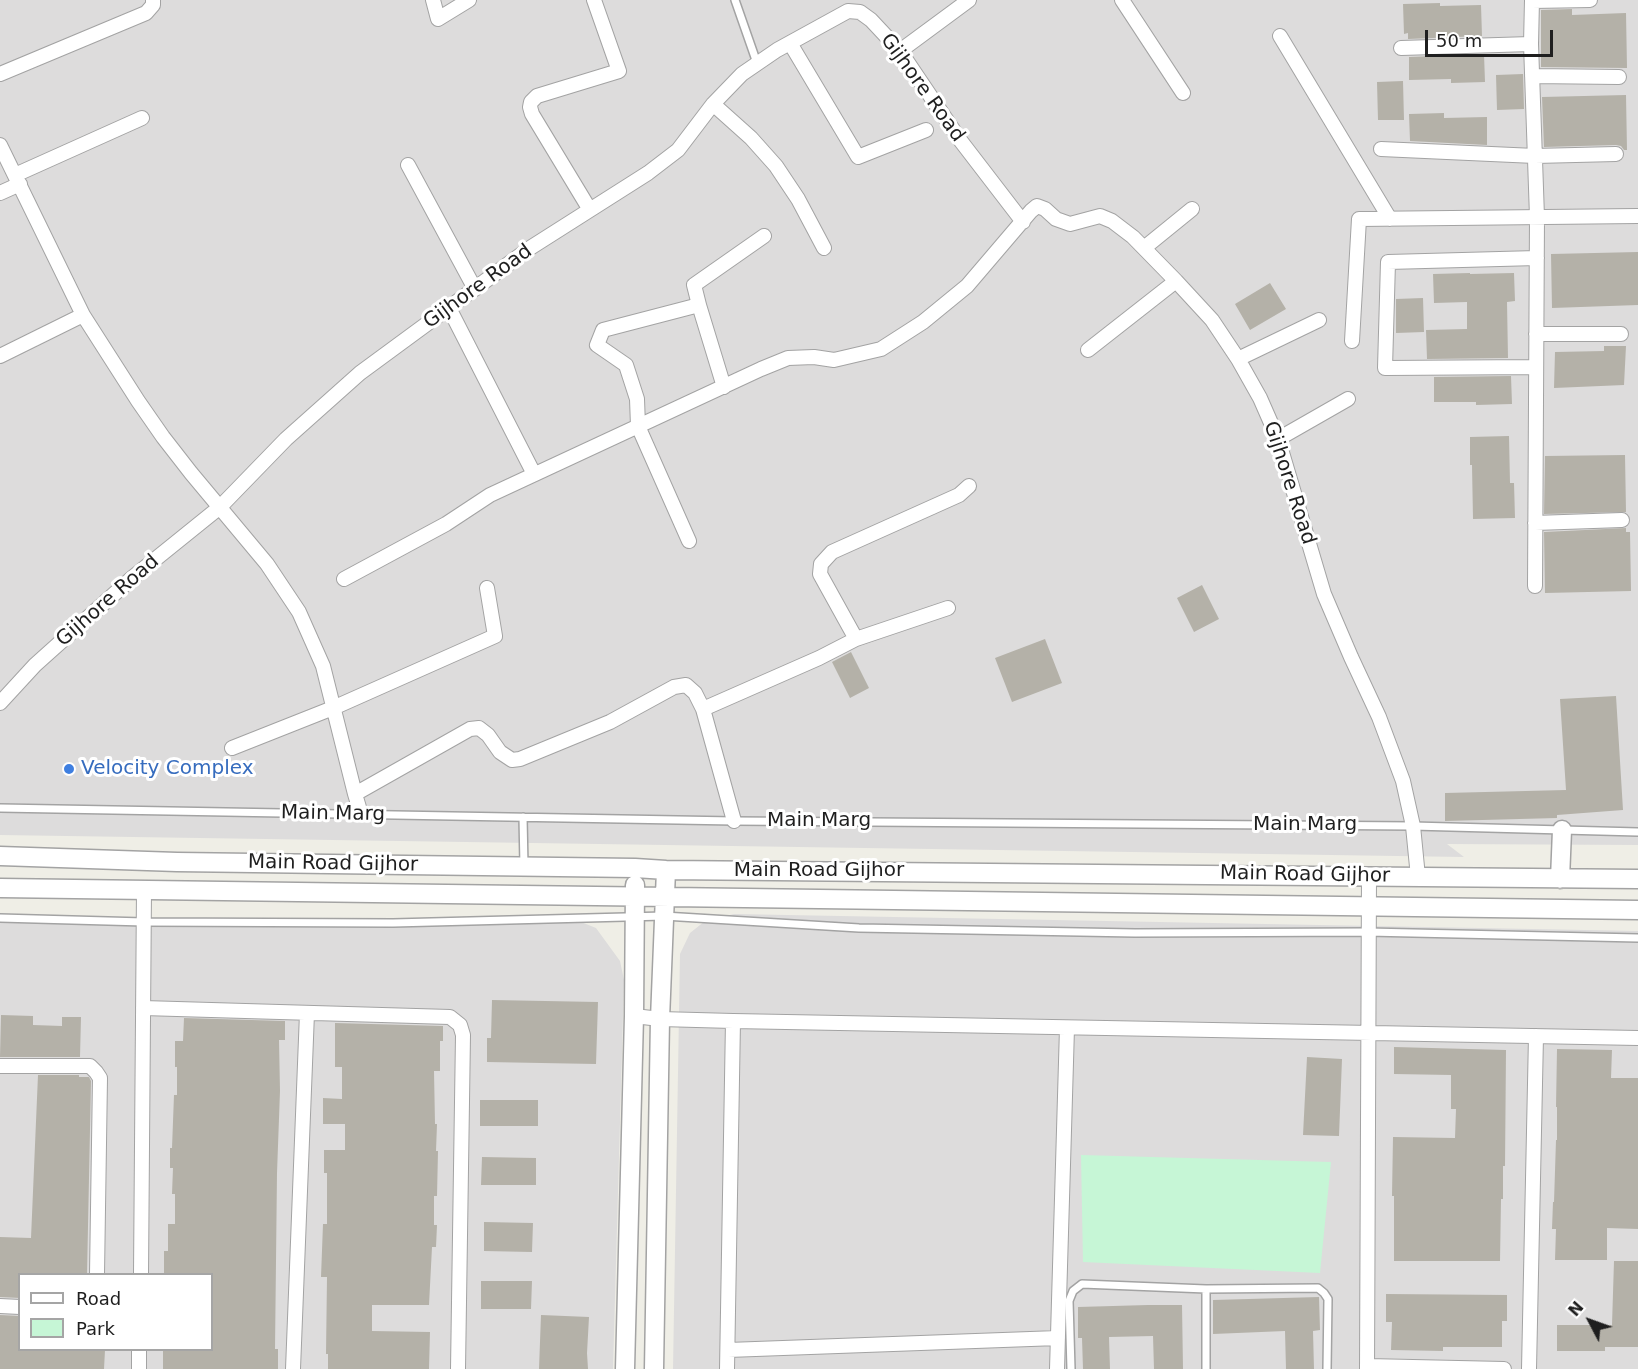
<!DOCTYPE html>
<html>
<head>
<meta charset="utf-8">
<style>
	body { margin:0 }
	#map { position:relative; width:1638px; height:1369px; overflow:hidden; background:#efeee6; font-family:"DejaVu Sans",sans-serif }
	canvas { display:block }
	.legend { position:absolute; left:18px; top:1273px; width:195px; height:78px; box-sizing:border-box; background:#fff; border:2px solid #a5a5a5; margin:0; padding:8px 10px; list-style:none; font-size:18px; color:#1f1f1f }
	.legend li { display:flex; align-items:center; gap:12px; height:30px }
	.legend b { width:30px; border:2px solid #a5a5a5 }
	.north { position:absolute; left:1560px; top:1291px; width:60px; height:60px; -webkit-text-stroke:4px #fff; paint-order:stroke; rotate:311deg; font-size:16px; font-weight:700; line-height:24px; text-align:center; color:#1f1f1f }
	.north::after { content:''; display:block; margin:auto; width:21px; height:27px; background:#1f1f1f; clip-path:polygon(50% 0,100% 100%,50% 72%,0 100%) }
	.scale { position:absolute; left:1425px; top:30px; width:128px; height:27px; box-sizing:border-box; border:3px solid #1f1f1f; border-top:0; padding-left:8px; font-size:18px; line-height:21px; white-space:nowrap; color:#1f1f1f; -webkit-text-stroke:4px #fff; paint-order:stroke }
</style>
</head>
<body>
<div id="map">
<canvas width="1638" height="1369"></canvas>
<ul class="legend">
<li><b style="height:8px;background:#fff"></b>Road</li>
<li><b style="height:16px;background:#c6f6d6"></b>Park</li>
</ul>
<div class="north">N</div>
<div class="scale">50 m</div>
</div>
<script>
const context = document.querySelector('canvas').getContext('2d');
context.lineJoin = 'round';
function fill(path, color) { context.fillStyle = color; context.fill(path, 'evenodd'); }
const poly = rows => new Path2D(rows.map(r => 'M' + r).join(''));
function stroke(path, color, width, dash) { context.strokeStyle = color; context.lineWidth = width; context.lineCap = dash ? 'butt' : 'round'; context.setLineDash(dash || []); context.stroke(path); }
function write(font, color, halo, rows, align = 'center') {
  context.font = font + ' "DejaVu Sans",sans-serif'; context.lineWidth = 6; context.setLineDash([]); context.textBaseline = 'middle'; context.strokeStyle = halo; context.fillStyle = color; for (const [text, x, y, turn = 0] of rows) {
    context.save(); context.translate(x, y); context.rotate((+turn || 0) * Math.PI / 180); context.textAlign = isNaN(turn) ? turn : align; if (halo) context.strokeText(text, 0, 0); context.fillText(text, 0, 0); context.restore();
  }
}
const residential = poly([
	[0,0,1638,0,1638,845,1447,844,1464,857,0,835],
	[734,914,1638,931,1638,1369,673,1369,680,954,690,933,705,921],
	[0,918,571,918,596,928,620,961,624,980,613,1369,0,1369],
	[20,1274,212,1274,212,1350,20,1350]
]);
const park = poly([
	[1081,1155,1331,1162,1320,1273,1083,1262]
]);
const building = poly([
	[1440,3,1440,6,1481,5,1482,36,1408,39,1408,33,1404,34,1403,4],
	[1572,9,1572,15,1626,13,1627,68,1541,67,1541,10],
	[1484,54,1485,82,1451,83,1451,79,1409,80,1409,57],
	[1523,74,1524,109,1497,110,1496,75],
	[1403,81,1404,120,1378,120,1377,82],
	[1626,95,1627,150,1624,150,1621,146,1616,145,1544,147,1542,97],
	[1444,113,1444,118,1487,117,1487,145,1410,141,1409,114],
	[1638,252,1638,305,1552,308,1551,254],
	[1470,273,1470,274,1514,273,1515,301,1507,302,1508,358,1427,359,1426,330,1467,329,1467,302,1434,303,1433,274],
	[1270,283,1286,309,1250,330,1235,304],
	[1423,298,1424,332,1396,333,1396,299],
	[1604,346,1626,346,1624,385,1554,388,1555,352,1604,351],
	[1511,376,1512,404,1476,405,1476,402,1434,402,1434,377],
	[1509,436,1510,483,1514,483,1515,518,1473,519,1472,465,1470,465,1470,437],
	[1625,455,1626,512,1544,514,1545,456],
	[1626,528,1626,532,1630,532,1631,591,1545,593,1544,532],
	[1202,585,1219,619,1194,632,1177,598],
	[1045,639,1062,683,1012,702,995,658],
	[851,652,869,688,850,698,832,662],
	[1616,696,1623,810,1557,815,1557,818,1445,821,1445,793,1566,790,1560,699],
	[492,1000,598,1002,596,1064,487,1062,487,1038,491,1038],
	[1,1015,33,1016,33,1025,62,1026,62,1017,81,1017,80,1057,0,1057],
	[184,1018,285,1021,285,1040,279,1040,280,1091,277,1173,275,1349,278,1349,278,1369,163,1369,163,1350,212,1350,212,1274,164,1274,164,1251,168,1251,168,1224,175,1224,175,1194,172,1194,173,1168,170,1168,170,1148,172,1148,174,1095,177,1095,177,1067,175,1067,175,1041,183,1041],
	[335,1023,443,1026,443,1041,440,1041,440,1071,434,1071,435,1124,437,1124,436,1151,438,1151,437,1196,434,1196,434,1225,437,1225,436,1247,432,1247,429,1305,372,1305,372,1331,430,1332,429,1369,328,1369,328,1354,326,1354,327,1277,321,1277,323,1224,327,1224,327,1173,324,1173,324,1150,345,1150,345,1124,323,1124,323,1098,342,1099,342,1067,335,1067],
	[1394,1047,1506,1050,1505,1166,1503,1166,1503,1199,1501,1199,1500,1261,1394,1261,1394,1196,1392,1196,1393,1137,1455,1138,1456,1109,1451,1109,1451,1075,1394,1074],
	[1557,1049,1612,1050,1611,1078,1638,1078,1638,1229,1607,1228,1607,1260,1555,1260,1556,1229,1552,1229,1553,1202,1554,1202,1556,1140,1557,1140,1557,1107,1556,1107],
	[1307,1057,1342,1059,1339,1136,1303,1135],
	[38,1075,79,1075,79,1077,89,1077,91,1081,87,1275,20,1275,20,1298,0,1297,0,1237,31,1238],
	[480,1100,538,1100,538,1126,480,1126],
	[482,1157,536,1158,536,1185,481,1185],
	[484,1222,533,1223,532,1252,484,1251],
	[1614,1261,1638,1261,1638,1347,1605,1347,1605,1351,1557,1351,1557,1325,1612,1325],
	[481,1281,532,1281,531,1309,481,1309],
	[1386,1294,1507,1295,1507,1321,1502,1321,1502,1347,1443,1347,1443,1351,1391,1350,1392,1322,1386,1322],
	[1319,1297,1320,1330,1313,1331,1314,1369,1286,1369,1285,1331,1213,1334,1213,1300],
	[1148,1305,1182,1305,1183,1369,1154,1369,1153,1336,1109,1337,1110,1369,1083,1369,1082,1338,1078,1338,1078,1307],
	[0,1315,20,1316,20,1350,105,1350,104,1369,0,1369],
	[541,1315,589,1317,587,1353,588,1369,539,1369]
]);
const service = poly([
	[735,0,757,63],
	[0,808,734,821,1413,826,1638,832],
	[523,817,524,866],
	[0,918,144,922,393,923,664,916,859,928,1135,933,1368,932,1638,938],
	[1206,1289,1206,1369],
	[1071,1369,1069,1301,1073,1291,1082,1284,1206,1289,1318,1288,1324,1293,1328,1299,1327,1369]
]);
const minor = poly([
	[433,0,438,19,469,0],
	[1122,0,1183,93],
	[1532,0,1531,44,1537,217,1535,586],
	[1532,1,1590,0],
	[1280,36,1390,219],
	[790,43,858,157,926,130],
	[1401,48,1531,44],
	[900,51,969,0],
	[0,74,146,13,153,5,153,0],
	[1532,76,1619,77],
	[713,104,751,138,776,166,798,199,824,248],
	[0,145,83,315],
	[1381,149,1535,156,1616,154],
	[408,165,475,289],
	[15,175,142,118],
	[0,193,20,184],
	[590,210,532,114,530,107,531,102,537,96,619,71,594,0],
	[1144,248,1192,209],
	[699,305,724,387],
	[449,308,534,474],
	[1536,334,1621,334],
	[1352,341,1359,219,1638,216],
	[1088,350,1176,281],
	[0,356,83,315,138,401,163,437,191,473,267,564,299,612,323,666,355,794,361,814],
	[1238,359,1319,320],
	[1536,367,1385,368,1388,262,1537,258],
	[1278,439,1348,399],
	[1535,523,1622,520],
	[689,541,638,426,637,399,626,365,597,345,603,330,699,305,694,285,764,236],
	[344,579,446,524,490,495,761,369,788,358,814,357,834,360,881,349,923,322,967,286,1031,211,1037,206,1045,209,1056,219,1070,224,1100,216,1112,221,1133,237,1176,281,1212,320,1238,359,1260,398,1278,439,1324,594,1351,657,1379,717,1403,781,1413,826,1418,877],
	[856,639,820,574,821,564,832,552,959,495,969,486],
	[0,703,35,665,132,578,220,507,286,439,360,373,530,248,648,173,678,150,713,104,742,74,777,50,848,11,860,12,871,20,900,51,960,140,1023,222],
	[703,709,734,821],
	[232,748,333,708,495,636,487,588],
	[355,794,470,729,479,728,488,735,500,752,512,760,520,759,610,722,674,687,686,685,695,693,703,709,819,658,856,639,948,608],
	[143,1008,450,1017,460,1025,463,1035,458,1369],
	[634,1016,660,1019,733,1021,1638,1038],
	[0,1066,90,1066,96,1072,100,1078,97,1274],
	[141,1274,144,890],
	[0,1306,20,1307],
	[728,1350,1058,1338],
	[1367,1366,1504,1369],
	[139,1369,139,1350],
	[293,1369,307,1013],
	[727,1369,733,1021],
	[1057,1369,1067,1028],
	[1367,1369,1369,876],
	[1529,1369,1536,1036]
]);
const tertiary = poly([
	[0,856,177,862,635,868,666,870,1638,879],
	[1560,879,1562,830],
	[0,888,1638,910],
	[625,1369,634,1016,635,885],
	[654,1369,660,1019,666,870]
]);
const markers = [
	[69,769,6,"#3f7fe0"]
];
const streetNames = [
	["Gijhore Road",922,88,54],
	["Gijhore Road",478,287,-36],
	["Gijhore Road",1289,483,72],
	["Gijhore Road",108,601,-41],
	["Main Marg",333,814,1],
	["Main Marg",819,821],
	["Main Marg",1305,825],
	["Main Road Gijhor",333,864,1],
	["Main Road Gijhor",819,871],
	["Main Road Gijhor",1305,875,1]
];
const shopNames = [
	["Velocity Complex",81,769]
];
fill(residential, '#dddcdc');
fill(park, '#c6f6d6');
fill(building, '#b4b1a8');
stroke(service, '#a3a3a3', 10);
stroke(minor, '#a3a3a3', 16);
stroke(tertiary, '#a3a3a3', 21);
stroke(service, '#fff', 7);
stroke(minor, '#fff', 14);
stroke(tertiary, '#fff', 18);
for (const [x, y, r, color] of markers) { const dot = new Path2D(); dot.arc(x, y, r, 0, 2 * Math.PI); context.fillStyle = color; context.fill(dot); stroke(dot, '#fff', 2); }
write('20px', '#1f1f1f', '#fff', streetNames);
write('20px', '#366cbe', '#fff', shopNames, 'left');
</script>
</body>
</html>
